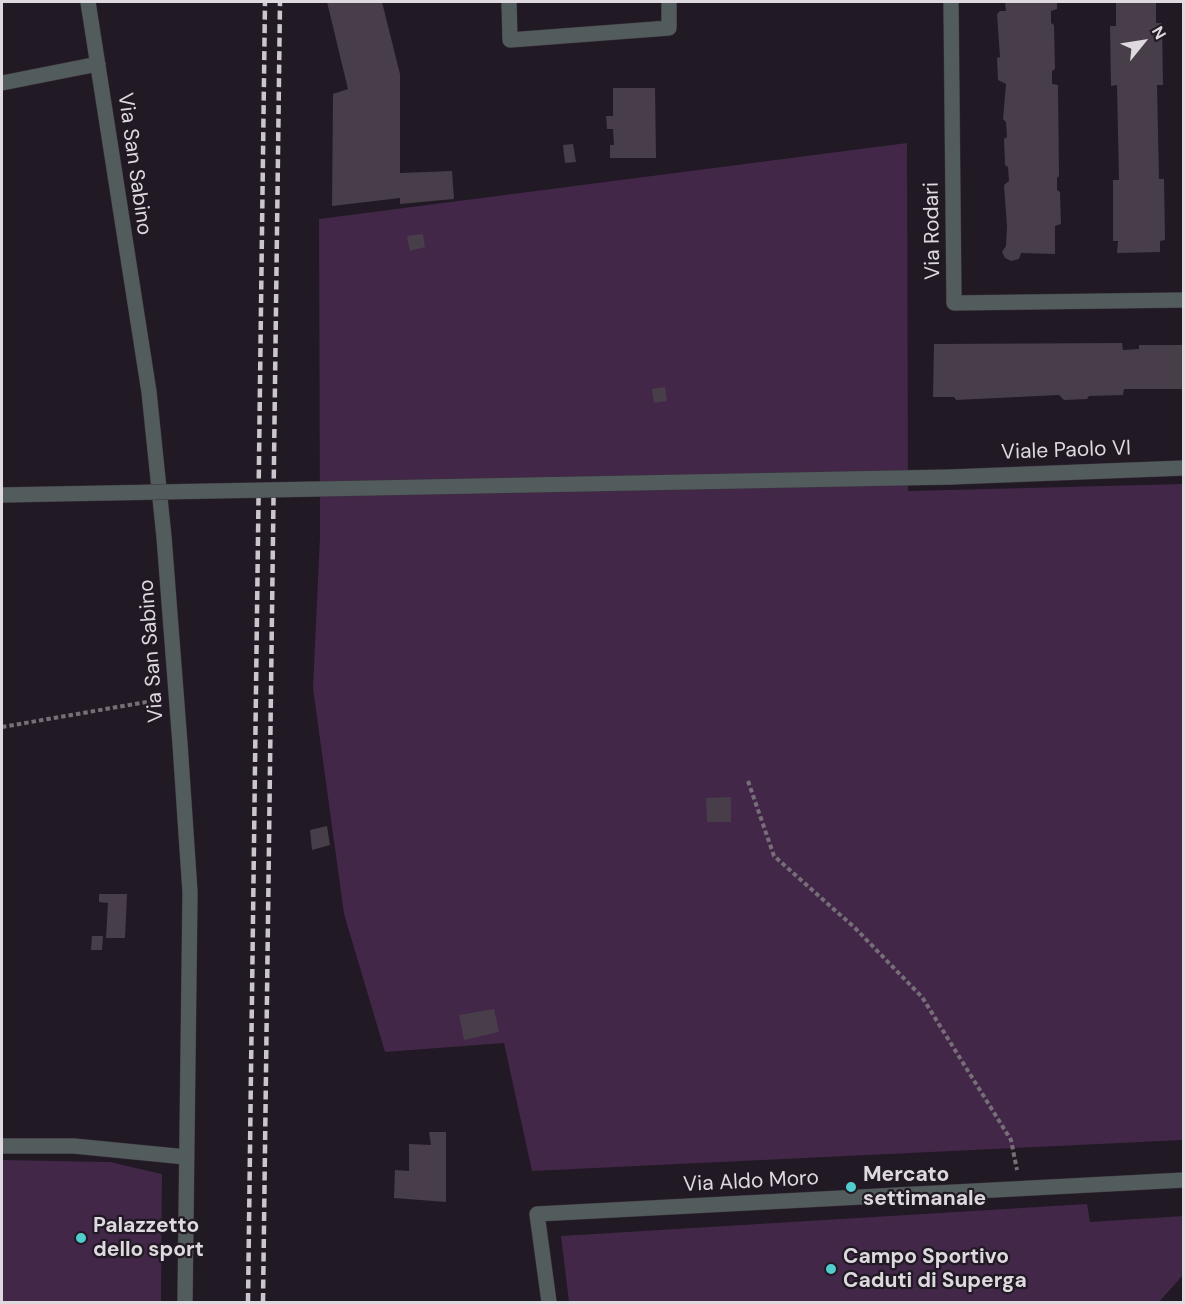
<!DOCTYPE html>
<html>
<head>
<meta charset="utf-8">
<style>
	body { margin:0 }
	#map { position:relative; width:1185px; height:1304px; overflow:hidden; background:#211924; font-family:"DM Sans",sans-serif }
	canvas { display:block }
	.frame { position:absolute; inset:0; border:3px solid #ded8df; pointer-events:none }
	.north { position:absolute; left:1113px; top:12px; width:60px; height:60px; -webkit-text-stroke:4px #211924; paint-order:stroke; rotate:60deg; font-size:16px; font-weight:700; line-height:24px; text-align:center; color:#ded8df }
	.north::after { content:''; display:block; margin:auto; width:21px; height:27px; background:#ded8df; clip-path:polygon(50% 0,100% 100%,50% 72%,0 100%) }
</style>
</head>
<body>
<div id="map">
<canvas width="1185" height="1304"></canvas>
<div class="frame"></div>
<div class="north">N</div>
</div>
<script>
const context = document.querySelector('canvas').getContext('2d');
context.lineJoin = 'round';
function fill(path, color) { context.fillStyle = color; context.fill(path, 'evenodd'); }
const poly = rows => new Path2D(rows.map(r => 'M' + r).join(''));
function stroke(path, color, width, dash) { context.strokeStyle = color; context.lineWidth = width; context.lineCap = dash ? 'butt' : 'round'; context.setLineDash(dash || []); context.stroke(path); }
function write(font, color, halo, rows, align = 'center') {
  context.font = font + ' "DM Sans",sans-serif'; context.lineWidth = 4.5; context.setLineDash([]); context.textBaseline = 'middle'; context.strokeStyle = halo; context.fillStyle = color; for (const [text, x, y, turn = 0] of rows) {
    context.save(); context.translate(x, y); context.rotate((+turn || 0) * Math.PI / 180); context.textAlign = isNaN(turn) ? turn : align; if (halo) context.strokeText(text, 0, 0); context.fillText(text, 0, 0); context.restore();
  }
}
const green = poly([
	[907,143,908,491,1183,484,1183,1140,532,1171,504,1043,385,1052,344,914,313,688,320,537,319,219],
	[2,1160,110,1162,162,1174,161,1302,2,1302],
	[1087,1204,1090,1222,1183,1216,1183,1275,1159,1302,569,1302,561,1236]
]);
const building = poly([
	[327,2,382,2,400,74,400,173,452,171,454,199,400,204,400,198,332,206,333,94,348,89],
	[1005,2,1057,2,1057,9,1051,11,1051,23,1054,25,1055,69,1052,71,1052,84,1058,85,1059,176,1057,178,1057,190,1060,192,1061,224,1055,226,1055,254,1021,253,1019,259,1011,261,1005,258,1002,252,1006,246,1007,226,1004,185,1009,181,1008,167,1005,165,1004,139,1007,137,1006,122,1003,119,1006,84,998,80,997,58,1000,57,997,14,1000,11,1006,11],
	[1116,2,1156,2,1156,23,1162,23,1163,85,1157,85,1159,179,1164,179,1165,240,1160,241,1160,252,1117,253,1118,241,1113,241,1113,180,1119,180,1117,85,1111,86,1110,26,1116,26],
	[613,88,655,88,656,158,610,158,610,145,614,145,613,129,607,129,606,116,613,116],
	[573,144,576,162,565,163,563,145],
	[423,234,425,247,410,251,407,236],
	[1122,343,1123,350,1139,349,1139,345,1184,345,1184,389,1124,389,1123,395,1089,396,1087,399,1064,400,1059,395,956,400,954,397,933,397,934,344],
	[665,387,667,401,654,403,652,389],
	[731,797,731,822,707,822,706,798],
	[327,826,330,845,312,850,310,830],
	[99,894,127,894,125,938,106,938,108,903,99,902],
	[92,936,103,936,102,950,91,950],
	[494,1009,499,1032,464,1040,459,1015],
	[429,1132,446,1132,446,1202,394,1198,395,1170,409,1171,409,1144,431,1145]
]);
const path = poly([
	[2,727,158,700],
	[748,781,774,856,855,928,922,997,1011,1140,1017,1170]
]);
const minor = poly([
	[88,2,149,392,164,537,180,744,190,892,185,1302],
	[509,2,510,40,669,28,669,2],
	[951,2,954,303,1184,300],
	[2,83,98,64],
	[951,477,1184,468],
	[2,1146,74,1146,186,1157],
	[549,1302,537,1214,1184,1180]
]);
const rail = poly([
	[248,1302,265,2],
	[263,1302,280,2]
]);
const minorBridge = poly([
	[2,495,951,477]
]);
const markers = [
	[851,1187,6,"#52cdce"],
	[81,1238,6,"#52cdce"],
	[831,1269,6,"#52cdce"]
];
const streetNames = [
	["Via San Sabino",134,164,82],
	["Via Rodari",933,231,-91],
	["Viale Paolo VI",1066,451,-2],
	["Via San Sabino",152,651,-94],
	["Via Aldo Moro",751,1182,-3]
];
const poiNames = [
	["Mercato",863,1175],
	["settimanale",863,1199],
	["Palazzetto",93,1226],
	["dello sport",93,1250],
	["Campo Sportivo",843,1257],
	["Caduti di Superga",843,1281]
];
fill(green, '#422748');
fill(building, '#483e4a');
stroke(minor, '#3b343e', 16);
stroke(path, '#766f78', 4, [4.5, 3]);
stroke(minor, '#535c5c', 15);
stroke(rail, '#cbc5cc', 4.5, [9, 4.5]);
stroke(minorBridge, '#3b343e', 16, []);
stroke(minorBridge, '#535c5c', 15);
for (const [x, y, r, color] of markers) { const dot = new Path2D(); dot.arc(x, y, r, 0, 2 * Math.PI); context.fillStyle = color; context.fill(dot); stroke(dot, '#211924', 2); }
write('21px', '#ded8df', '#211924', streetNames);
write('bold 21px', '#ded8df', '#211924', poiNames, 'left');
</script>
</body>
</html>
